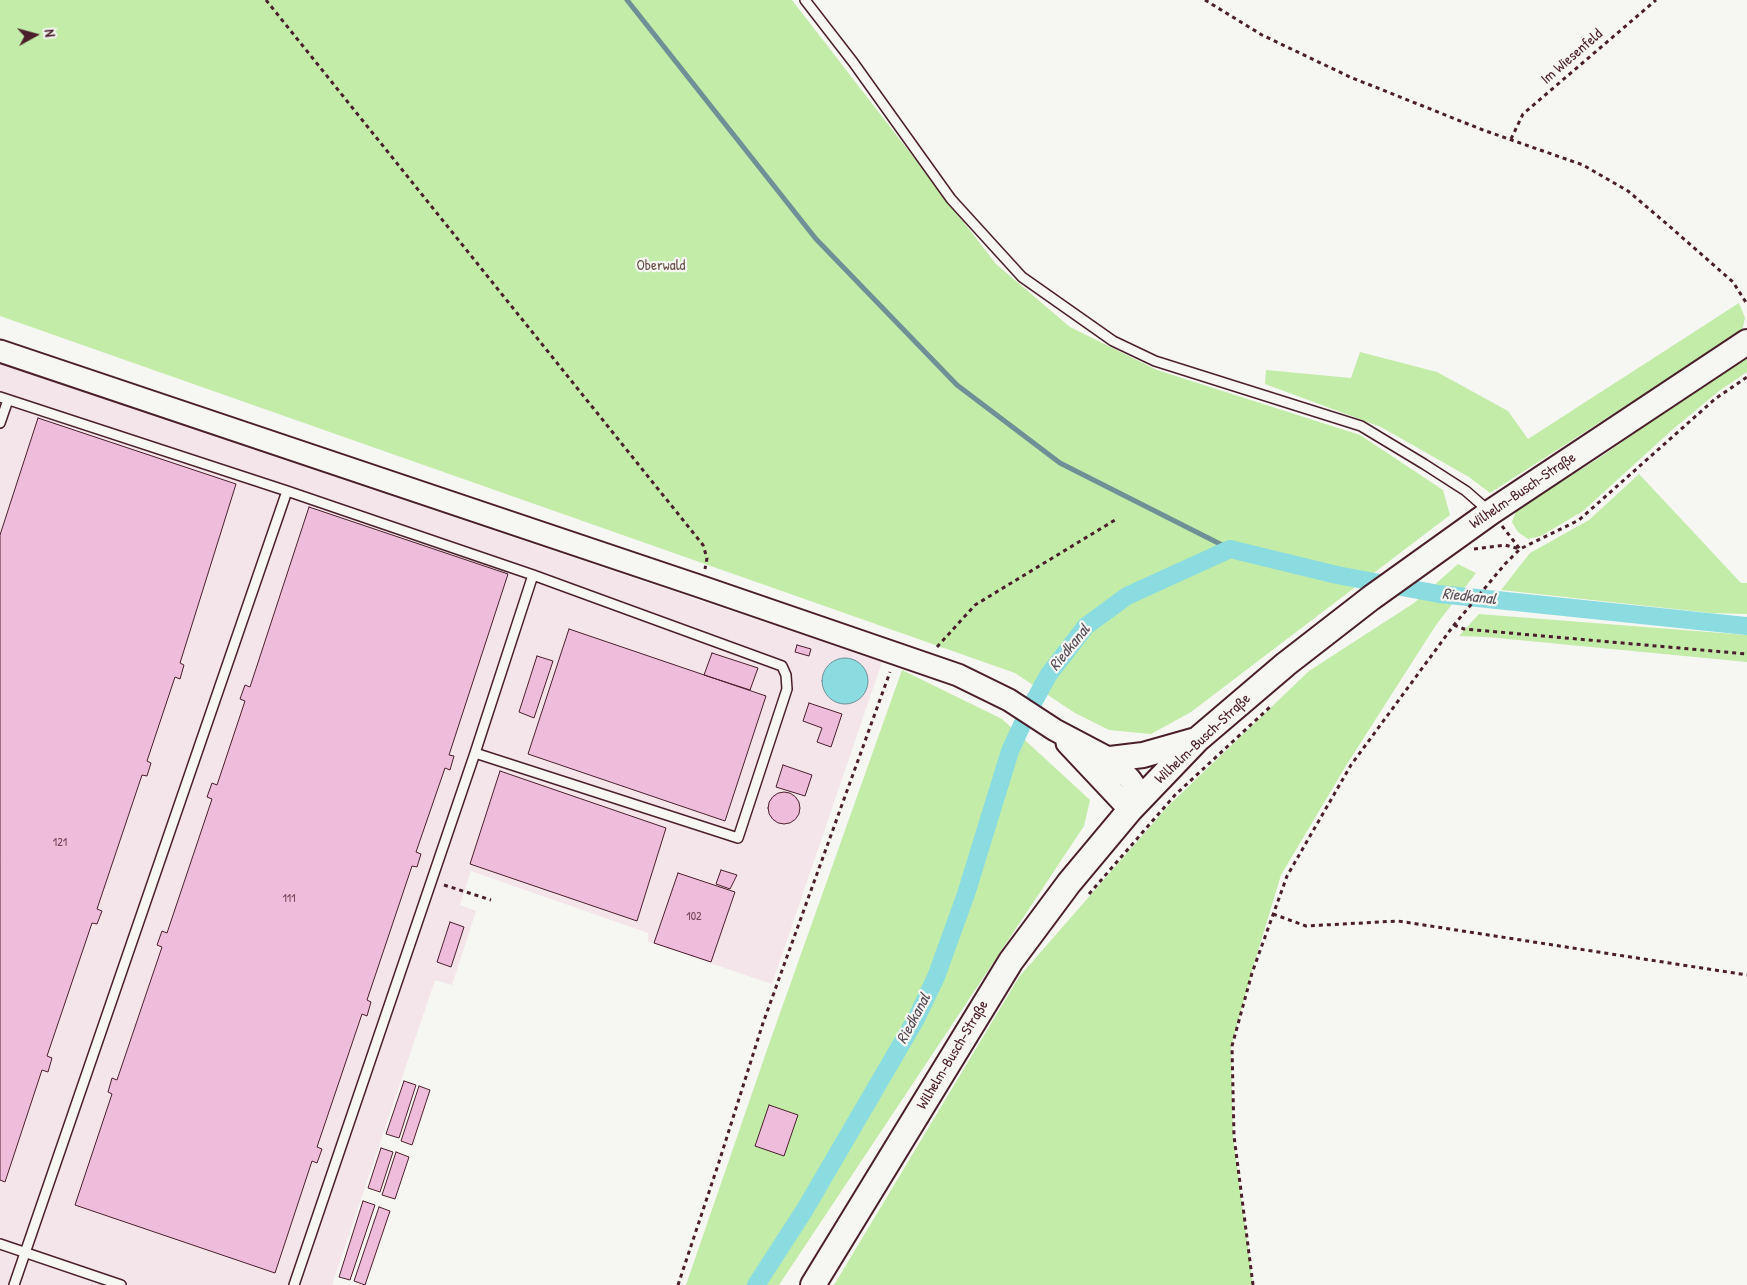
<!DOCTYPE html>
<html>
<head>
<meta charset="utf-8">
<style>
	body { margin:0 }
	#map { position:relative; width:1747px; height:1285px; overflow:hidden; background:#f6f6f2; font-family:"Patrick Hand",sans-serif }
	canvas { display:block }
	.north { position:absolute; left:10px; top:10px; width:50px; height:50px; -webkit-text-stroke:4px #f6f6f2; paint-order:stroke; rotate:83deg; font-size:14px; font-weight:700; line-height:20px; text-align:center; color:#4a1f2b }
	.north::after { content:''; display:block; margin:auto; width:18px; height:22px; background:#4a1f2b; clip-path:polygon(50% 0,100% 100%,50% 72%,0 100%) }
</style>
</head>
<body>
<div id="map">
<canvas width="1747" height="1285"></canvas>
<div class="north">N</div>
</div>
<script>
const context = document.querySelector('canvas').getContext('2d');
context.lineJoin = 'round';
function fill(path, color) { context.fillStyle = color; context.fill(path, 'evenodd'); }
const poly = rows => new Path2D(rows.map(r => 'M' + r).join(''));
function stroke(path, color, width, dash) { context.strokeStyle = color; context.lineWidth = width; context.lineCap = dash ? 'butt' : 'round'; context.setLineDash(dash || []); context.stroke(path); }
function write(font, color, halo, rows, align = 'center') {
  context.font = font + ' "Patrick Hand",sans-serif'; context.lineWidth = 4.5; context.setLineDash([]); context.textBaseline = 'middle'; context.strokeStyle = halo; context.fillStyle = color; for (const [text, x, y, turn = 0] of rows) {
    context.save(); context.translate(x, y); context.rotate((+turn || 0) * Math.PI / 180); context.textAlign = isNaN(turn) ? turn : align; if (halo) context.strokeText(text, 0, 0); context.fillText(text, 0, 0); context.restore();
  }
}
const built = poly([
	[0,364,882,662,772,984,648,942,648,933,471,871,460,905,476,911,452,985,435,980,332,1285,0,1285]
]);
const green = poly([
	[0,0,792,0,996,264,1070,327,1157,370,1360,435,1443,490,1450,515,1191,712,1151,734,1109,730,1075,713,1015,673,0,316],
	[1739,303,1745,318,1742,331,1490,493,1469,477,1381,427,1265,384,1266,370,1351,378,1360,352,1437,372,1508,411,1528,439],
	[1747,354,1747,372,1719,391,1672,430,1583,511,1541,536,1528,539,1518,532,1512,522,1516,511,1605,454],
	[1639,474,1741,583,1747,583,1747,614,1711,613,1501,590,1530,553,1589,520],
	[1458,564,1476,573,1436,625,1347,764,1281,875,1251,974,1231,1047,1233,1136,1253,1285,834,1285,1019,977,1168,806,1309,671,1414,603],
	[1479,614,1747,635,1747,662,1487,637,1459,636],
	[902,670,1002,719,1090,800,1084,826,779,1285,686,1285,769,1044]
]);
const water = poly([
	'822 681a23 23 0 1 1 46 0a23 23 0 1 1-46 0Z'
]);
const stream = poly([
	[627,0,816,239,957,385,1060,463,1230,549]
]);
const canal = poly([
	[756,1285,804,1211,916,1019,936,977,966,894,1010,751,1028,712,1049,674,1086,626,1127,596,1230,549,1337,575,1439,594,1747,626]
]);
const building = poly([
	[38,418,236,484,180,663,184,665,180,679,175,677,147,761,151,763,147,776,142,775,97,909,102,911,97,924,92,923,47,1056,52,1058,48,1072,42,1070,5,1182,0,1180,0,535,38,418],
	[309,507,508,574,449,755,454,756,450,770,445,768,416,852,421,854,417,867,412,866,367,1000,371,1002,367,1016,362,1014,317,1147,322,1149,317,1163,312,1161,275,1273,75,1205,112,1094,108,1092,112,1078,117,1080,162,947,157,945,162,931,167,933,212,799,207,797,212,783,217,785,245,701,240,699,245,685,250,687,309,507],
	[569,629,766,696,725,821,528,754,569,629],
	[797,645,811,649,809,656,795,652,797,645],
	[712,653,758,668,750,690,704,675,712,653],
	[537,656,553,661,534,718,519,712,537,656],
	[809,703,842,714,831,747,817,742,822,728,803,721,809,703],
	[783,765,812,775,805,796,776,787,783,765],
	[500,771,666,828,637,921,470,864,500,771],
	'768 808a16 16 0 1 1 32 0a16 16 0 1 1-32 0Z',
	[721,870,737,875,730,889,716,884,721,870],
	[678,873,735,892,711,962,654,943,678,873],
	[450,922,464,927,451,967,437,962,450,922],
	[404,1081,416,1085,399,1138,386,1134,404,1081],
	[419,1086,430,1090,412,1145,401,1141,419,1086],
	[769,1105,798,1115,784,1156,755,1146,769,1105],
	[381,1148,393,1152,380,1192,368,1188,381,1148],
	[396,1152,409,1157,395,1199,382,1195,396,1152],
	[363,1201,375,1205,350,1280,339,1277,363,1201],
	[379,1207,390,1211,365,1285,354,1281,379,1207]
]);
const path = poly([
	[266,0,703,545,707,558,705,569],
	[1205,0,1262,35,1350,77,1483,130,1583,165,1628,191,1668,225,1733,282,1747,304],
	[1511,139,1523,114,1656,0],
	[1502,526,1520,549],
	[1474,549,1505,545,1520,549],
	[1454,625,1464,629,1747,654],
	[937,647,975,605,1115,520],
	[444,885,491,900],
	[1089,894,1175,795,1270,707],
	[1273,914,1306,926,1398,921,1747,975],
	[678,1285,719,1162,763,1023,890,672],
	[1253,1285,1234,1136,1232,1046,1252,973,1287,876,1351,765,1454,625,1505,564,1520,549,1579,520,1715,399,1747,377]
]);
const service = poly([
	[805,0,853,62,951,199,1022,277,1113,341,1155,361,1361,426,1424,464,1466,491,1490,512],
	[0,397,287,491,533,575,782,666,786,675,787,689,738,838,475,753],
	[0,423,8,400],
	[0,1244,121,1285],
	[14,1285,287,491],
	[294,1285,475,753,533,575]
]);
const tertiary = poly([
	[0,351,699,586,958,675,1009,700,1055,730,1110,759,1130,779,1142,796],
	[1067,743,1130,810]
]);
const secondary = poly([
	[1110,759,1143,755,1196,740],
	[813,1285,1011,961,1069,883,1130,810,1198,739,1286,664,1371,598,1491,512,1747,342]
]);
const numberNames = [
	["121",60,843],
	["111",289,899],
	["102",694,917]
];
const streetNames = [
	["Im Wiesenfeld",1572,57,-41],
	["Wilhelm-Busch-Straße",1523,491,-34],
	["Wilhelm-Busch-Straße",1203,739,-43],
	["Wilhelm-Busch-Straße",953,1055,-59]
];
const parkNames = [
	["Oberwald",661,266]
];
const waterNames = [
	["Riedkanal",1469,597,6],
	["Riedkanal",1070,648,-51],
	["Riedkanal",914,1019,-62]
];
fill(built, '#f4e5eb');
fill(green, '#c2eca8');
fill(water, '#8adce1');
stroke(water, '#709098', 1);
stroke(stream, '#709098', 5);
stroke(canal, '#8adce1', 18);
fill(building, '#efbddc');
stroke(building, '#4a1f2b', 1);
stroke(service, '#4a1f2b', 12);
stroke(tertiary, '#4a1f2b', 25);
stroke(secondary, '#4a1f2b', 28);
stroke(path, '#4a1f2b', 3, [4, 4]);
stroke(service, '#f6f6f2', 9);
stroke(tertiary, '#f6f6f2', 21);
stroke(secondary, '#f6f6f2', 24);
write('12px', '#734657', null, numberNames);
write('15px', '#4a1f2b', '#f6f6f2', streetNames);
write('15px', '#68524a', '#f6f6f2', parkNames);
write('italic 16px', '#5a4e58', '#f6f6f2', waterNames);
</script>
</body>
</html>
